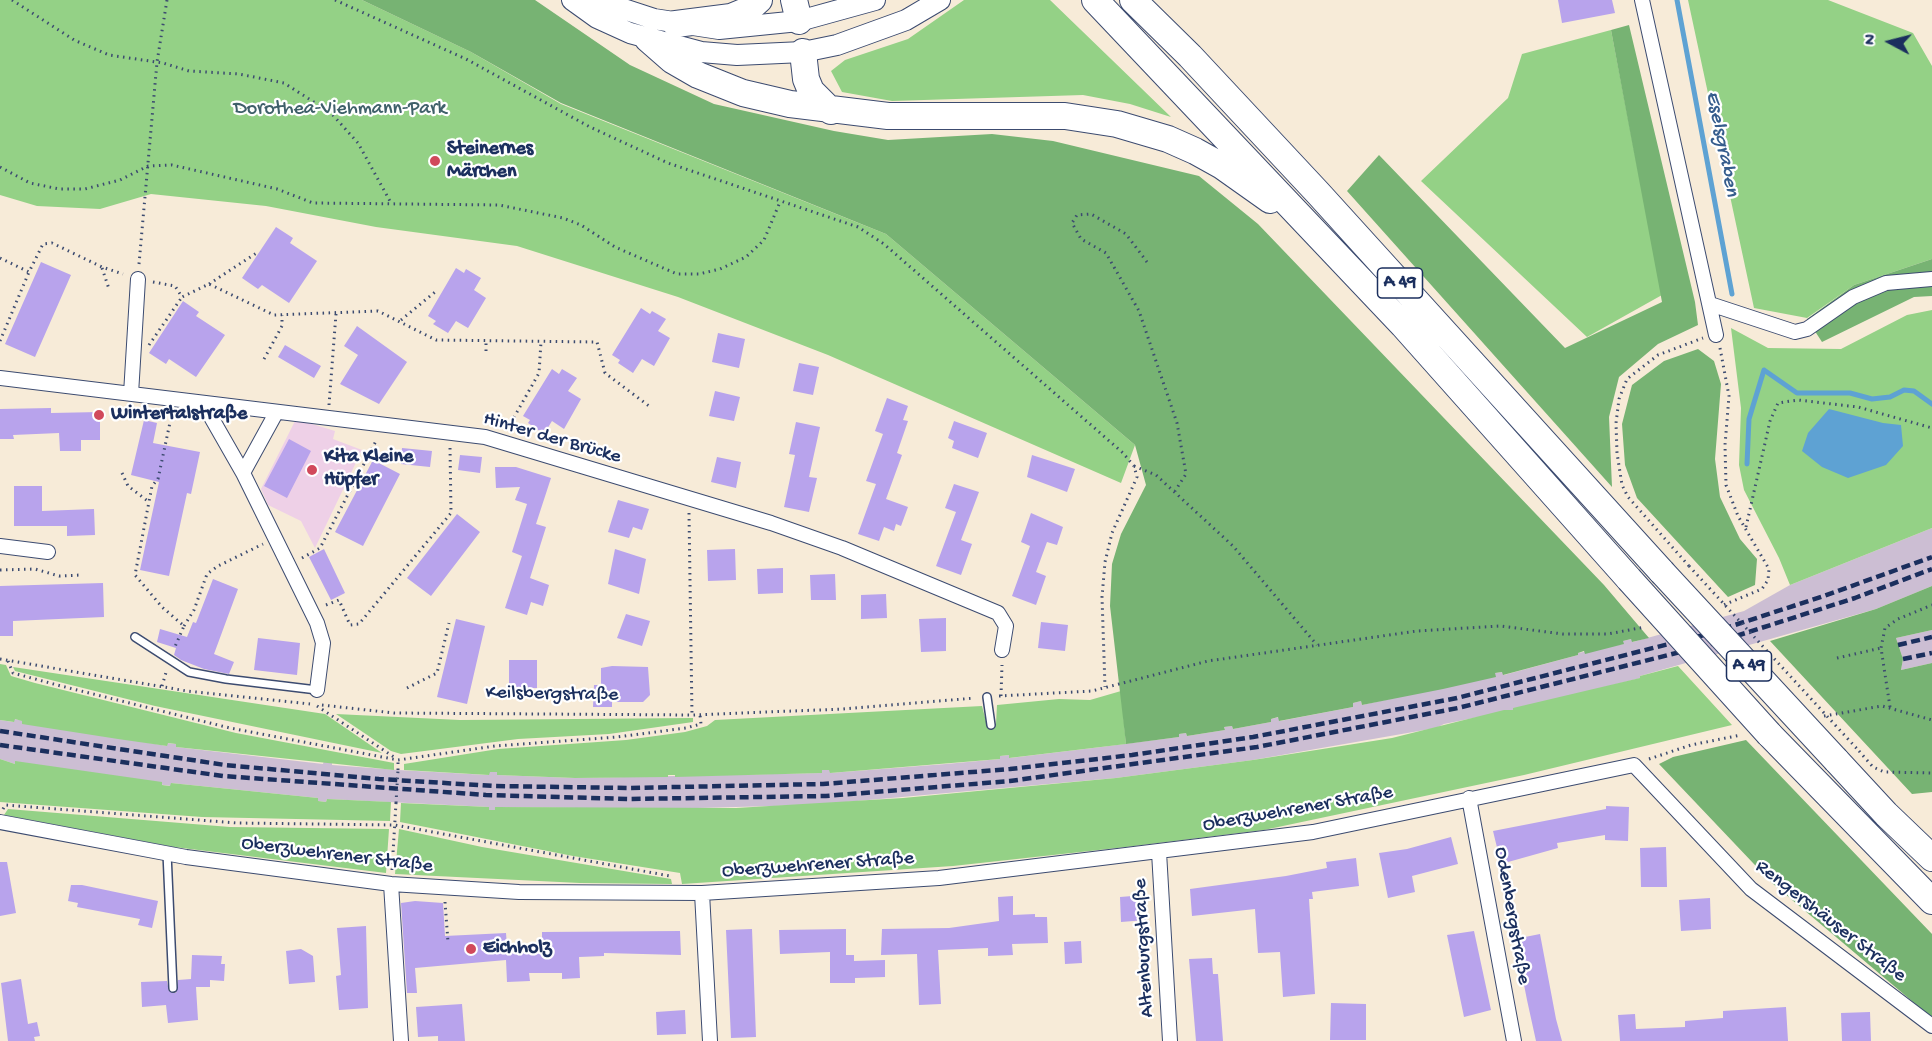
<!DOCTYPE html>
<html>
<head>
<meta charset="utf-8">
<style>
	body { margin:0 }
	#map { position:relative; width:1932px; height:1041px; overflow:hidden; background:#f7ebd8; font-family:"Gochi Hand",sans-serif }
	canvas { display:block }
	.north { position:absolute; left:1860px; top:12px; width:60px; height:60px; -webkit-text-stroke:4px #fff; paint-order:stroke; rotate:277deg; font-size:16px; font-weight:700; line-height:24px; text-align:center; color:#1b2f5e }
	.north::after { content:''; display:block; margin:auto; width:21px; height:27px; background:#1b2f5e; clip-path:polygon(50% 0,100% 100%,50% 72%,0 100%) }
</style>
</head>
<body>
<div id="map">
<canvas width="1932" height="1041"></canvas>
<div class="north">N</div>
</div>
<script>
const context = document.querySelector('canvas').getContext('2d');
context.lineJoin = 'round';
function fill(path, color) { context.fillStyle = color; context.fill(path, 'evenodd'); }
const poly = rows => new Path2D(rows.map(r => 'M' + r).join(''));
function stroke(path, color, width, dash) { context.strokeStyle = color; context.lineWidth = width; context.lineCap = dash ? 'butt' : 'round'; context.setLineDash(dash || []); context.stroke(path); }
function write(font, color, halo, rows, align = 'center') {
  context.font = font + ' "Gochi Hand",sans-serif'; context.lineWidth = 4.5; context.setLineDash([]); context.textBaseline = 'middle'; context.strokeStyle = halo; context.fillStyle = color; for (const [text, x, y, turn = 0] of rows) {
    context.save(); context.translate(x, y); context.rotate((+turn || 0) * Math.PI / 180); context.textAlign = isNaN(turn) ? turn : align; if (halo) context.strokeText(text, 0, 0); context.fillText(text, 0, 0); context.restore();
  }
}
const built = poly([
	[296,419,335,431,333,439,362,450,315,548,301,521,268,505,261,489]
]);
const industrial = poly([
	[1932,528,1932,586,1876,609,1640,676,1641,678,1513,710,1444,724,1436,728,1253,760,1116,778,812,805,660,809,496,807,495,810,489,810,489,807,327,799,326,802,318,801,318,798,171,783,171,786,15,764,0,759,0,720,13,722,14,719,167,746,167,743,176,744,176,747,323,764,324,760,332,761,332,765,398,770,488,775,489,772,497,772,497,775,575,778,822,773,822,770,830,770,830,773,946,764,1000,759,1000,756,1009,755,1010,758,1101,747,1179,737,1179,734,1186,733,1187,736,1225,730,1224,727,1232,726,1233,729,1271,722,1271,719,1279,717,1280,721,1353,707,1353,703,1361,701,1362,705,1495,676,1495,673,1503,672,1504,675,1578,655,1578,653,1623,644,1623,641,1631,639,1633,642,1744,611,1790,585],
	[1932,630,1932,663,1901,670,1903,659,1896,638]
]);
const green = poly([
	[0,0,362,0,471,52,561,104,886,234,1135,445,1121,483,828,355,678,297,517,246,376,227,266,206,151,194,100,209,37,206,0,195],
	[964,0,1050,0,1171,117,1130,104,1083,95,892,101,842,92,831,71,845,60,908,39],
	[1688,0,1828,0,1913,33,1932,66,1932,259,1854,285,1807,318,1754,308],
	[1611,30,1662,295,1587,337,1421,181,1508,98,1522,54],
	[1932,310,1932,528,1790,585,1779,558,1744,490,1739,465,1741,408,1731,328,1768,348,1841,349,1907,315],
	[0,664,6,665,11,676,35,683,236,733,394,763,394,770,176,747,176,744,168,743,167,746,118,739,22,724,22,721,15,719,14,722,0,720],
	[1678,666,1732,725,1524,775,1264,830,1126,847,953,866,682,884,680,873,573,856,400,822,401,803,489,807,489,810,495,810,495,807,736,808,903,798,1116,778,1253,760,1392,738,1504,710,1513,710,1513,708,1640,678,1640,676],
	[13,667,325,714,382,753,155,706,15,671],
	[1121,691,1126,744,1009,758,1009,755,1000,756,1000,759,830,773,829,770,822,770,822,773,675,777,675,775,668,775,668,777,575,778,497,775,497,772,490,772,489,775,404,770,404,764,498,749,626,740,685,732,707,726,715,720,982,706,987,725,991,725,996,724,997,705,1059,699,1090,700],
	[336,714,460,720,693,718,693,722,609,734,518,739,401,754,391,751],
	[0,759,15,764,15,761,162,782,162,785,170,786,171,783,318,798,318,801,326,802,327,799,391,802,390,821,202,817,0,802],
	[8,809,230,827,389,829,386,873,174,847,4,815],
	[399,829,482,847,671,879,672,884,580,883,395,874]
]);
const forest = poly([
	[362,0,535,0,630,65,714,104,834,131,888,140,992,134,1053,141,1199,176,1258,224,1604,585,1649,638,1632,642,1631,639,1623,641,1624,644,1585,654,1584,651,1578,653,1578,655,1503,675,1502,672,1495,673,1496,677,1443,689,1362,705,1361,701,1353,703,1353,707,1279,721,1278,717,1271,719,1271,722,1233,729,1232,726,1224,727,1225,730,1187,736,1186,733,1179,734,1179,737,1126,744,1110,606,1112,564,1121,534,1146,485,1135,445,886,234,561,103,471,52],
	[1629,25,1695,302,1698,325,1658,344,1619,377,1609,417,1612,487,1347,191,1379,155,1565,348,1662,302,1611,30],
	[1932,259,1932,296,1914,297,1822,342,1807,319,1854,285],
	[1698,349,1714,361,1721,384,1715,459,1720,497,1740,539,1757,559,1755,585,1728,597,1637,498,1625,465,1622,424,1632,385,1664,361],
	[1932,586,1932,630,1896,638,1903,659,1901,670,1932,663,1932,792,1912,794,1770,641,1876,609],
	[1746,740,1932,934,1932,1018,1772,883,1659,764,1673,757]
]);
const water = poly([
	[1829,409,1883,423,1901,425,1903,446,1886,465,1848,478,1822,467,1802,451,1808,433]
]);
const stream = poly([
	[1677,0,1732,294],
	[1747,464,1749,419,1764,370,1797,393,1850,393,1872,399,1890,397,1904,390,1914,391,1932,404]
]);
const building = poly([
	[1558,0,1612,0,1615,13,1562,23],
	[276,227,293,238,290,243,317,261,289,303,262,285,258,289,242,278],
	[41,262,71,275,35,357,5,344],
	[456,268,464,273,466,269,481,278,474,290,486,298,468,328,456,321,448,333,433,324,436,321,428,316],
	[183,301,199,312,196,316,225,335,196,377,169,359,166,364,149,353],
	[641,308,650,314,652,311,666,319,658,331,670,338,654,366,642,359,633,373,618,363,620,360,612,355],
	[357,326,407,362,379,404,340,384,358,355,344,346],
	[718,333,745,339,739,368,712,362],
	[285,345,321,366,314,378,278,357],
	[799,363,819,367,813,395,793,391],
	[552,369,559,374,562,369,577,378,568,391,581,399,564,429,552,421,544,434,528,423,530,420,523,416],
	[715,391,740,397,734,421,709,416],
	[887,398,908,406,903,420,908,421,897,453,902,455,886,499,908,507,901,526,896,524,894,531,884,527,879,541,858,534,876,484,866,481,883,434,875,431],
	[51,408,51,413,100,412,100,440,81,440,81,451,60,451,59,433,13,435,14,439,0,439,0,409],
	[144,420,157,423,153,443,200,452,191,494,187,493,169,576,140,570,159,482,131,475],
	[954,421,987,433,978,458,952,448,954,441,948,438],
	[796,422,820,427,809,477,817,478,809,512,784,507,795,455,789,454],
	[289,439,311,451,287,498,264,486],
	[402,448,432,451,430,467,401,464],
	[460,455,482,457,480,473,458,470],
	[1032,455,1075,469,1067,492,1027,477],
	[717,457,741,462,736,488,711,482],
	[373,460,400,474,363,546,335,532],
	[495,467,516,467,551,478,536,524,546,527,530,578,549,585,543,606,531,602,527,615,505,608,522,556,512,552,527,504,515,500,520,487,496,488],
	[954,484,979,492,961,540,972,544,961,575,936,566,956,512,945,508],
	[14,486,42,486,42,511,94,509,95,535,67,536,67,526,14,526],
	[618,500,649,509,642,530,633,527,629,538,608,532],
	[1031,513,1063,527,1057,545,1047,542,1036,572,1046,576,1036,605,1012,596,1030,546,1021,542],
	[457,514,480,532,431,596,407,578],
	[324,549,345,593,331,600,309,557],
	[615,549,646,559,639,594,608,584],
	[735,549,736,580,708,581,707,550],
	[783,568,783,593,758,594,757,569],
	[835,574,836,600,811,600,810,575],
	[213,579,238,589,214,654,234,662,229,674,204,669,181,660,174,655,176,648,157,642,160,629,187,637,193,622,196,623],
	[103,583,104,617,13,621,13,636,0,636,0,586],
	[886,594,887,618,861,619,861,595],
	[626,614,650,621,642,646,617,638],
	[946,618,946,651,921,652,919,619],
	[456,619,485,626,467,704,437,697],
	[1041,622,1068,625,1065,651,1038,648],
	[258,638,300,643,297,675,254,670],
	[509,660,537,660,537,688,509,688],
	[612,666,648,667,650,695,643,702,612,702,612,707,593,707,594,685,601,685,601,668],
	[1606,806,1629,807,1628,841,1605,840,1605,835,1557,843,1558,848,1501,864,1493,831,1606,809],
	[1451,837,1458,864,1412,876,1415,892,1388,898,1379,853,1407,849],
	[1666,847,1667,887,1641,887,1640,848],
	[1356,858,1359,886,1312,892,1313,899,1309,899,1315,994,1283,997,1280,952,1258,953,1255,909,1192,916,1190,889,1286,876,1327,868,1326,862],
	[0,862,7,862,16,913,0,916],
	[71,885,82,885,158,901,152,928,138,925,140,919,77,907,78,903,68,901],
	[1145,895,1146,920,1121,922,1120,897],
	[1013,896,1013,915,1035,914,1035,917,1047,917,1048,943,1012,944,1013,955,988,956,988,948,938,950,941,1004,919,1005,917,954,881,955,882,929,949,928,999,921,998,897],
	[1710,898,1711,929,1681,931,1679,900],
	[415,901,443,903,445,936,506,933,507,946,542,944,542,932,680,931,681,955,604,953,604,956,579,957,580,978,562,979,562,973,529,973,530,981,507,982,506,960,415,968,417,993,407,993,401,903],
	[366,926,368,1008,339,1010,336,976,341,975,337,928],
	[752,929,756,1037,731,1038,726,930],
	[846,929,846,955,854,955,854,961,885,960,885,977,855,978,855,983,830,983,830,952,780,954,779,930],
	[1474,931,1491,1010,1464,1017,1447,935],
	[1540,934,1556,1019,1562,1041,1536,1041,1527,1000,1515,939],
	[1081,941,1082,963,1065,964,1064,942],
	[301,949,313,956,315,982,289,984,286,951],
	[192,955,222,956,221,964,225,964,224,981,210,980,210,987,196,987,198,1020,168,1023,166,1005,142,1007,141,982,167,981,169,991,176,993,178,980,191,979],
	[1212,958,1213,974,1218,974,1223,1041,1196,1041,1189,959],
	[21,979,28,1024,37,1022,40,1036,34,1037,35,1041,8,1041,1,983],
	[1331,1003,1366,1004,1366,1040,1330,1040],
	[462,1004,465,1041,438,1041,438,1036,418,1037,416,1007],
	[1786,1007,1788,1041,1620,1041,1618,1015,1635,1014,1636,1029,1685,1027,1685,1021,1723,1018,1723,1011],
	[685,1010,686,1034,657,1035,656,1012],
	[1870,1012,1871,1041,1842,1041,1841,1013]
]);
const path = poly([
	[12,0,74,40,109,55,163,63,189,71,239,74,284,83,331,113,358,143,391,203],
	[335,0,466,59,590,127,668,163,858,227,884,244,1123,453,1134,466,1137,477,1112,533,1105,562,1102,597,1105,687],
	[0,167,30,183,59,189,85,189,120,180,148,166,172,165,277,189,313,203,499,205,563,218,581,225,615,247,677,274,699,274,720,269,746,257,764,240,780,202],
	[0,258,29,272,43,244,52,243,102,267,123,274],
	[1147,262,1126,234,1091,214,1077,215,1072,223,1081,239,1106,253,1139,311,1177,423,1186,474,1175,491],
	[139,264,157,62,167,0],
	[102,268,109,289],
	[153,282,175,286,182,297,209,284,274,315,378,311,436,340,597,342,605,373,649,406],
	[209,284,258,252],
	[401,320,435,292],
	[0,341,29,272],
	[149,345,182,297],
	[1720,348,1729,396,1725,445,1726,485,1738,516,1769,569,1768,580,1762,589,1721,606],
	[486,351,486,341],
	[264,359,282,326,282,315],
	[329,405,336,314],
	[172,413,158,479,152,486,135,575,162,607,184,626,174,649],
	[508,428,539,373,541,342],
	[1134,466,1156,475,1233,546,1317,645],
	[122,473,128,486,149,502],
	[689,513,692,715],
	[1746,527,1770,421,1778,403,1798,400,1858,407,1932,428],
	[302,558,320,548,377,439],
	[1689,566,1628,497,1622,485,1617,453,1616,423,1619,399,1627,379,1658,355,1703,338],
	[0,570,35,569,59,576,81,575],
	[326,605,339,600,350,625,359,624,451,513,450,447],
	[184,626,194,610,207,574,218,566,263,544],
	[1837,658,1881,648],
	[0,659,187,691,310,704],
	[8,661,13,673,61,686,230,728,398,760,495,746,617,737,686,728,701,724,700,715],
	[162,686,167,669],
	[407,688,437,673,449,623],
	[999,696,1092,691,1208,661,1417,631,1500,626,1563,634,1608,634,1645,627],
	[1001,696,1002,665],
	[322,705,394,713,692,715,843,709,975,698],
	[317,706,397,759],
	[1890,707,1881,648,1885,628,1898,619,1932,605],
	[1824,716,1882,706,1932,720],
	[1859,751,1873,767,1884,772,1932,773],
	[1649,759,1691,745,1741,735],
	[398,770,398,760],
	[3,809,5,805,237,823,395,825,670,876],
	[392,870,396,803],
	[445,902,448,942]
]);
const lane = poly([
	[135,637,189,672,226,679,317,690],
	[987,697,991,725],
	[167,853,173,988]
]);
const street = poly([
	[1642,0,1716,335],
	[1710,304,1795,332,1807,329,1853,297,1886,283,1932,279],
	[0,378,485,437,771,523,842,548,998,613,1006,626,1002,650],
	[131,394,138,279],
	[203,403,243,473,317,623,323,643,317,690],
	[243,473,276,413],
	[0,546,48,552],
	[1469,798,1514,1041],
	[0,822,186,857,391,884,519,892,702,893,939,878,1313,832,1634,765,1751,889,1932,1026],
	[1159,852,1170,1041],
	[391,884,401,1041],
	[702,893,710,1041]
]);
const secondary = poly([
	[572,0,597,18,630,33,701,52,737,55,803,52,837,45,906,20,940,0],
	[596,0,654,19,719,29,799,21,875,0]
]);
const highway = poly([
	[794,0,799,21],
	[1095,0,1403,325,1629,579],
	[1133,0,1190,56,1318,193,1662,572],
	[676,24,731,17,748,10,759,0],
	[648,39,672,60,698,75,743,93,790,104,888,116,1065,116,1117,124,1168,139,1195,151,1222,166,1270,200],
	[803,52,806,79,811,91,831,111],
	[1769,734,1932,901],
	[1836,760,1886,814,1932,858]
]);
const rail = poly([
	[1898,645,1932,637],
	[1903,659,1932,653],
	[0,731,225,765,379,779,494,786,629,788,823,784,1010,769,1132,755,1253,737,1457,698,1704,635,1824,596,1932,557],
	[0,745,223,776,486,795,629,799,826,796,1010,781,1257,747,1458,708,1708,645,1855,598,1932,569]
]);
const pathBridge = poly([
	[1689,566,1859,751],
	[396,803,398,770]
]);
const highwayBridge = poly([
	[1662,572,1836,760],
	[1629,579,1769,734]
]);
const markers = [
	[435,161,6,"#d1495b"],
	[99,415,6,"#d1495b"],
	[312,470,6,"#d1495b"],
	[471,949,6,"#d1495b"]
];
const shields = [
	[1400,283,45],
	[1749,666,45]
];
const shieldNames = [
	["A 49",1400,283],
	["A 49",1749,666]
];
const parkNames = [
	["Dorothea-Viehmann-Park",340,110]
];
const poiNames = [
	["Steinernes",447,150],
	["Märchen",447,173],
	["Wintertalstraße",111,415],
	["Kita Kleine",324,458],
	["Hüpfer",324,481],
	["Eichholz",483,949]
];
const streetNames = [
	["Hinter der Brücke",552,439,16],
	["Keilsbergstraße",552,695,1],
	["Oberzwehrener Straße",1298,810,-10],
	["Oberzwehrener Straße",337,856,7],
	["Oberzwehrener Straße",818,866,-4],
	["Odenbergstraße",1511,916,80],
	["Rengershäuser Straße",1830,922,38],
	["Altenburgstraße",1145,948,-93]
];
const waterNames = [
	["Eselsgraben",1721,144,79]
];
fill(built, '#eed0e7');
fill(industrial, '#ccbed3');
fill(green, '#94d186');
fill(forest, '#77b373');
fill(water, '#5ea2d3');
stroke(stream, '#5ea2d3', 5);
fill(building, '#b8a3ec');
stroke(lane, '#3c4b70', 10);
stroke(street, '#3c4b70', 16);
stroke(secondary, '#3c4b70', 22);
stroke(highway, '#3c4b70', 28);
stroke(path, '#3c4b70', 3, [1.5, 4.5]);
stroke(lane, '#fff', 7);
stroke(street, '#fff', 14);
stroke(secondary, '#fff', 20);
stroke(highway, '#fff', 26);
stroke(rail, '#1b2f5e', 4.5, [9, 4.5]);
stroke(highwayBridge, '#3c4b70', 28, []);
stroke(pathBridge, '#3c4b70', 3, [1.5, 4.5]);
stroke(highwayBridge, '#fff', 26);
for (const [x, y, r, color] of markers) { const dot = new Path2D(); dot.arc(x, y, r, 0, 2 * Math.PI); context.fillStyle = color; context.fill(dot); stroke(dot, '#fff', 2); }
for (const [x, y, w] of shields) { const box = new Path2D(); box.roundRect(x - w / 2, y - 15, w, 30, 4.5); context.fillStyle = '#fff'; context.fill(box); stroke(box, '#1b2f5e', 1.5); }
write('bold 18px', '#1b2f5e', null, shieldNames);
write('20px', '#3f606a', '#fff', parkNames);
write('bold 20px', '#1b2f5e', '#fff', poiNames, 'left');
write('20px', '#1b2f5e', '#fff', streetNames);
write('italic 21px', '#365d8d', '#fff', waterNames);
</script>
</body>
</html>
